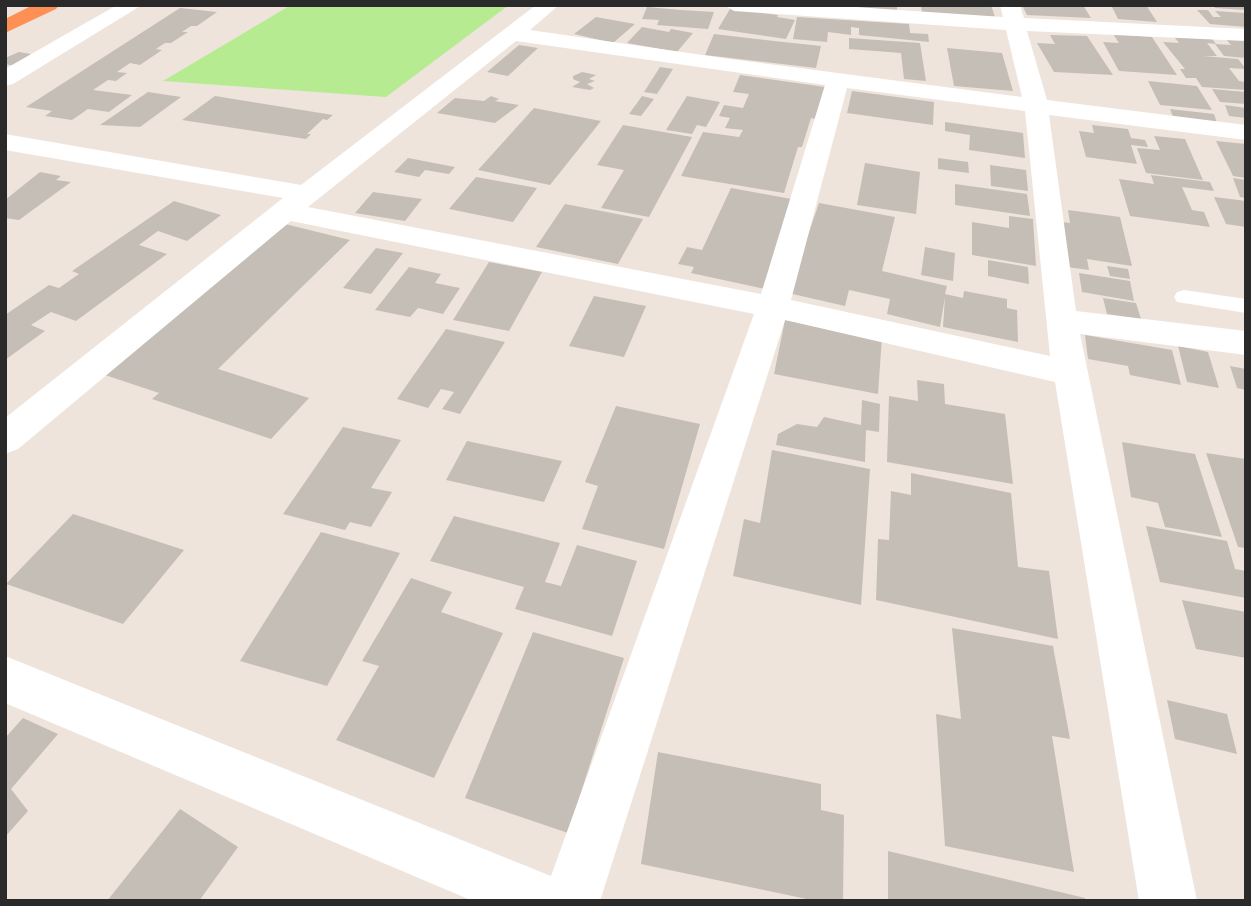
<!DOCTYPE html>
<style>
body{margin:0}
#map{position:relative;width:1251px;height:906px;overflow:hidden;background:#eee4db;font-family:"Sofia Sans Condensed",sans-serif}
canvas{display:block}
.frame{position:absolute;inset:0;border:7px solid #2a2a2a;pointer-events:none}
</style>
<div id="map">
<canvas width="1251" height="906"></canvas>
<div class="frame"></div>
</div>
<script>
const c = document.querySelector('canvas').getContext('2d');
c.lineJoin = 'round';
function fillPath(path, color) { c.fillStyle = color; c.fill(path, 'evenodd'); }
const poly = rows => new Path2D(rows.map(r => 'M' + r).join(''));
const green = poly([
 [291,5,509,5,386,97,163,81]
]);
const building = poly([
 [855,5,897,5,897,11,855,7],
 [921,5,991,5,995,17,922,13],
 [1022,5,1083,5,1091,18,1027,15],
 [1111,5,1146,5,1157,22,1118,19],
 [1213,5,1246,5,1246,10,1215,8],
 [647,7,681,10,714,12,708,29,657,25,659,20,642,19],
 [180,8,217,12,197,26,191,26,182,32,188,32,171,43,165,43,156,49,162,50,140,65,130,63,117,72,127,73,116,81,108,80,93,90,132,95,109,112,88,109,72,120,45,116,52,111,26,107],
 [730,9,778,15,777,17,795,20,786,39,718,29],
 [1197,10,1208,10,1213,17,1221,17,1215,11,1246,13,1246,27,1210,24],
 [596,17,635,24,613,43,574,34],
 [797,17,909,24,910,33,928,34,929,42,859,35,859,28,851,27,851,35,828,32,827,42,793,39],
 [642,27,669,32,671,29,693,33,677,52,627,43],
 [714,34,774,41,821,46,816,68,705,55],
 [1113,34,1152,37,1177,75,1119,71,1103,42,1119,43],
 [1172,34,1210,36,1216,44,1207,43,1217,56,1203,56,1238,59,1246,69,1229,68,1239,81,1246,82,1246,90,1202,87,1196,78,1186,78,1180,69,1185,69,1163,42,1179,43],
 [1050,35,1087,36,1113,75,1054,72,1037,43,1055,44],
 [1224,37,1246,38,1246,58,1224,56,1215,44,1231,45],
 [849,38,920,43,926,81,904,79,901,53,849,49],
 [519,45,538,48,508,76,487,72],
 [947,48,1002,53,1013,91,954,86],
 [19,52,37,55,15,66,5,64,5,58],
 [660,67,673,69,657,94,644,92],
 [582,72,596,75,589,79,595,81,587,84,594,88,590,90,572,87,580,82,573,79,573,76],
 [740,75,825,87,815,119,811,118,802,147,798,147,784,193,681,176,703,132,739,137,743,130,725,128,730,118,719,116,724,105,743,108,749,94,733,92],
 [1148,81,1197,86,1212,110,1160,105],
 [1212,89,1246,92,1246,104,1220,102],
 [852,91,934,102,933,125,847,113],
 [148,92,181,97,140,127,100,125],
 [215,96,252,102,333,115,327,120,323,119,307,134,311,134,306,139,182,120],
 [491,96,499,99,495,101,519,105,495,123,437,113,455,98,484,101],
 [642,96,654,99,641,116,629,114],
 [687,96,720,102,706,127,697,125,692,134,666,130],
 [1225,105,1246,108,1246,118,1229,116],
 [534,108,601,121,550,185,478,170],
 [1170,109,1214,114,1217,123,1173,117],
 [945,122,1023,133,1025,158,969,150,970,135,945,131],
 [623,125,692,137,649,217,601,208,624,170,597,165],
 [1092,125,1128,129,1131,138,1145,140,1148,147,1131,145,1137,164,1086,157,1079,131,1094,133],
 [1154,136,1185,139,1203,180,1146,173,1137,148,1160,150],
 [1216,141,1246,144,1246,178,1233,176],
 [408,158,455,167,449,174,425,170,419,177,394,172],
 [938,158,968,162,969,173,938,169],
 [865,163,920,172,916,214,857,205],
 [990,165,1026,170,1028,191,991,186],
 [40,172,61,176,56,180,71,182,19,220,5,218,5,200],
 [1151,175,1210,182,1214,191,1182,187,1192,210,1204,212,1210,227,1130,216,1119,179,1154,184],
 [476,177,537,188,513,222,449,209],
 [1233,178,1246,180,1246,198,1240,197],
 [955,184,1027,194,1030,216,955,205],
 [731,188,797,200,765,289,691,273,694,267,678,264,687,247,702,250],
 [373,192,422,199,405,221,355,213],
 [1214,197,1246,201,1246,227,1226,224],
 [174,201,221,215,187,241,158,231,139,245,167,254,76,321,51,312,31,325,45,331,5,360,5,315,49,285,59,288,79,274,72,271],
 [819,203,895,217,882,271,947,286,945,294,963,298,964,291,1007,299,1007,308,1017,310,1018,342,943,327,945,297,940,327,887,314,890,299,849,290,845,306,788,293],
 [565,204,643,219,618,264,536,247],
 [1068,210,1120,217,1132,266,1087,259,1089,270,1067,267,1061,222,1070,223],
 [1009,216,1033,219,1036,266,972,255,972,222,1009,228],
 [281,223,350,240,218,369,309,398,271,439,152,399,159,393,105,375],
 [925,247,955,253,953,281,921,275],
 [376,248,403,253,371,294,343,288],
 [988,260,1028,267,1029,284,988,276],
 [489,262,542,272,509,331,453,320],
 [1107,266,1128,269,1130,279,1110,276],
 [409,267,441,274,435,283,460,288,443,314,418,308,410,317,375,310],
 [1079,273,1130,281,1134,301,1082,292],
 [594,296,646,306,624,357,569,346],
 [1103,298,1136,303,1141,319,1107,314],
 [785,320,882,337,878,394,774,374],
 [446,329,505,342,460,414,442,409,454,392,441,389,428,408,397,399],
 [1085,335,1172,350,1181,385,1130,375,1128,366,1088,359],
 [1178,346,1208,352,1219,388,1187,382],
 [1230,366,1246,369,1246,390,1237,388],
 [917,380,944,384,945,404,1005,414,1013,484,887,462,889,396,918,401],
 [862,400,880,404,879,432,866,430,865,462,776,445,778,434,797,424,817,427,824,417,861,425],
 [616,406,700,424,664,549,582,529,598,486,585,482],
 [343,427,401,440,371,488,392,492,371,527,350,522,345,530,283,514],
 [467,441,562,461,544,502,446,480],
 [1122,442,1195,454,1222,537,1165,527,1158,503,1131,497],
 [772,450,870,469,861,605,733,576,744,519,760,523],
 [1206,453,1246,459,1246,548,1238,547],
 [911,473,1011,493,1018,567,1049,571,1058,639,876,600,878,539,889,540,891,491,911,495],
 [73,514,184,550,123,624,6,584],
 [454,516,560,543,545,582,561,586,577,545,637,561,612,636,515,609,524,587,430,561],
 [1146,526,1227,541,1235,569,1246,571,1246,598,1160,582],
 [321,532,400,553,327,686,240,661],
 [411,578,452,592,441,612,503,633,434,778,336,740,379,666,362,661],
 [1182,600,1246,612,1246,658,1196,649],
 [952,628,1053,646,1070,739,1052,736,1074,872,945,846,936,714,961,719],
 [533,632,624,658,568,833,465,798],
 [1167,700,1227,714,1237,754,1175,739],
 [23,718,58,734,11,789,28,811,5,837,5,738],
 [658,752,821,784,821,810,844,815,843,901,816,901,641,864],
 [180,809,238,847,199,901,107,901],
 [888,851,1085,898,1085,901,888,901]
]);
const lane = poly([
 [1184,290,1246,299,1246,313,1177,302,1174,297,1177,292,1184,290]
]);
const street = poly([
 [117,5,142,5,13,84,5,86,5,69,117,5],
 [536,5,559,5,530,30,730,59,1022,97,1006,30,734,11,724,5,826,5,1003,17,1000,5,1020,5,1024,18,1246,29,1246,41,1027,31,1047,100,1246,125,1246,140,1049,115,1076,311,1246,331,1246,355,1080,334,1197,901,1139,901,1055,382,785,320,600,901,473,901,5,703,5,656,551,876,754,314,291,221,18,449,5,454,5,418,283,198,5,150,5,134,301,185,536,5],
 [516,41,825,85,761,294,308,207,516,41],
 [847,88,1025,111,1050,356,791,300,847,88]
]);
const highway = poly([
 [33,5,59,5,56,9,5,33,5,19,33,5]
]);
fillPath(green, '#b7eb91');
fillPath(building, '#c5beb7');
fillPath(lane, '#fff');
fillPath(street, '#fff');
fillPath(highway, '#ff9055');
</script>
